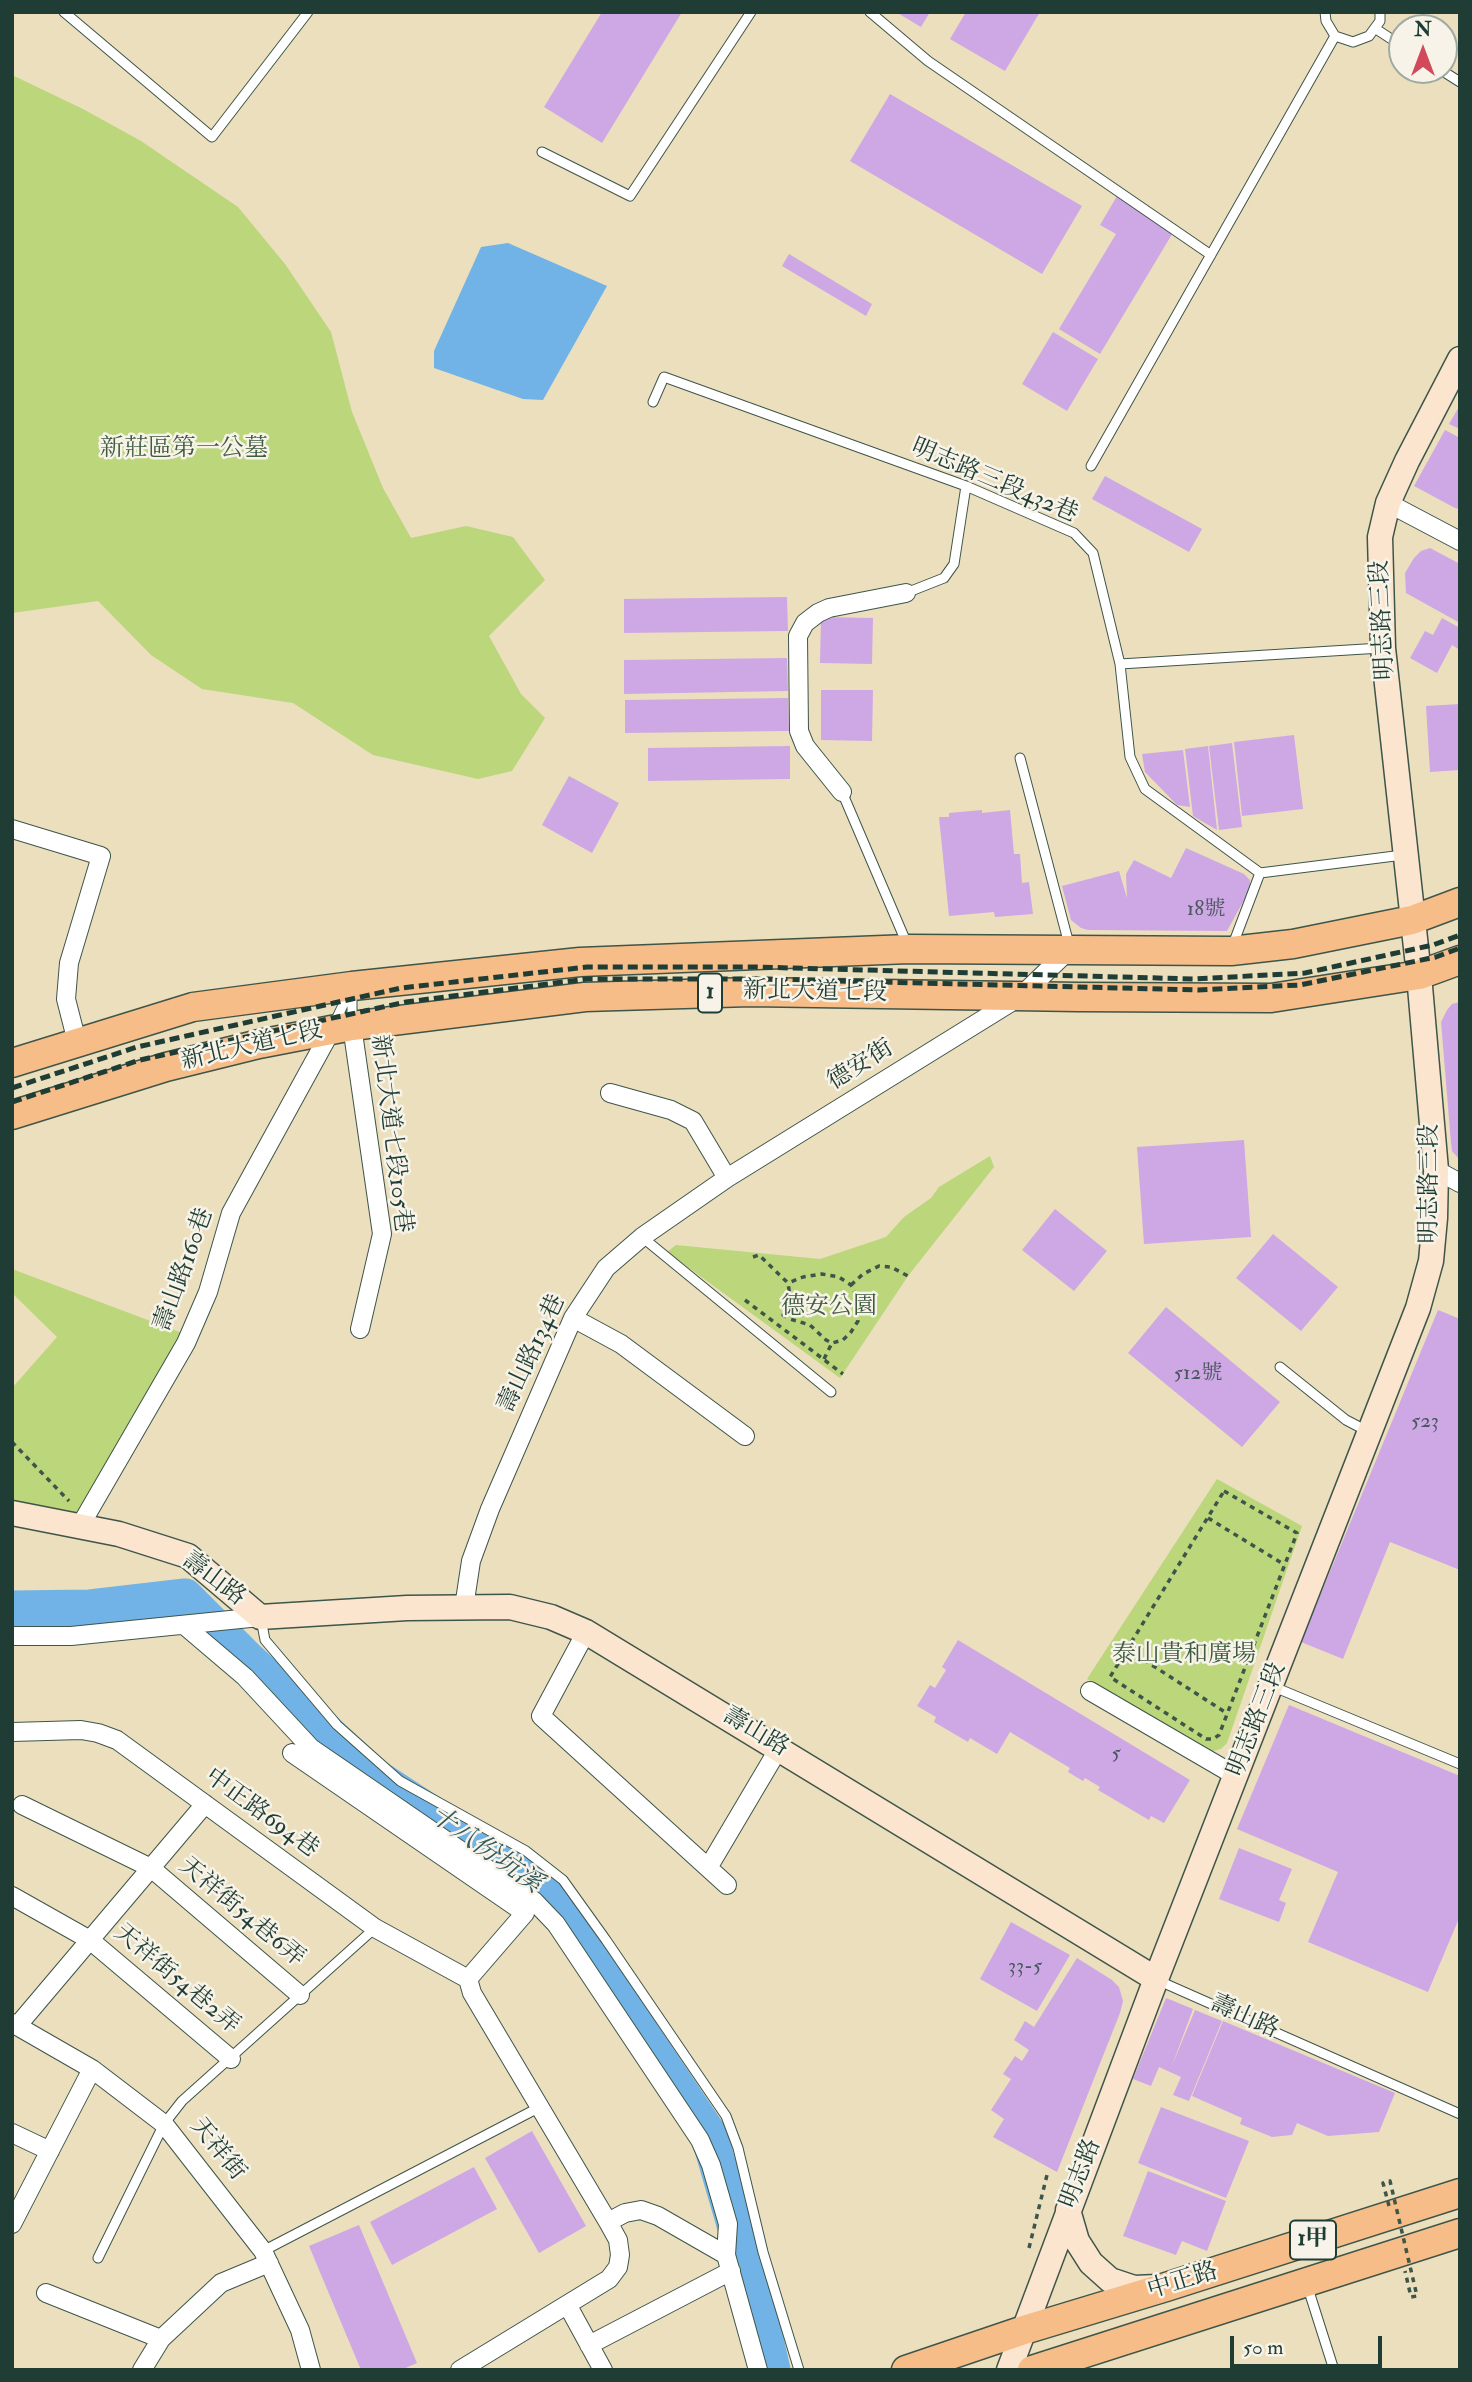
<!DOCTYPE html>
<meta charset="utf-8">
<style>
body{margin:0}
#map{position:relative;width:1472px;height:2382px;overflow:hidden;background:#ebdfbe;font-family:"IM FELL Double Pica",serif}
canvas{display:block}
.frame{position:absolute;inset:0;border:14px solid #1f3d34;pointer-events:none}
.north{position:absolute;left:1388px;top:14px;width:70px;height:70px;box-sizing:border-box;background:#f7f3e8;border:2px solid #a1aaa0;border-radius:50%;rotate:0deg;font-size:19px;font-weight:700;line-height:28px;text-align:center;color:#1f3d34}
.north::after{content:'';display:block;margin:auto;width:24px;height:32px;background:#d1495b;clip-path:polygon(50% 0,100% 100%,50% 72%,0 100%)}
.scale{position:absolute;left:1230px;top:2336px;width:152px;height:32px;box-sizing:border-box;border:4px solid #1f3d34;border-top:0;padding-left:9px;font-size:21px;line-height:24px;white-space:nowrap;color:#1f3d34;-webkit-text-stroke:5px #f7f3e8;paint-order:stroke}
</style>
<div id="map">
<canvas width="1472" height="2382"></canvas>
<div class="frame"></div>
<div class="north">N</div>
<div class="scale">50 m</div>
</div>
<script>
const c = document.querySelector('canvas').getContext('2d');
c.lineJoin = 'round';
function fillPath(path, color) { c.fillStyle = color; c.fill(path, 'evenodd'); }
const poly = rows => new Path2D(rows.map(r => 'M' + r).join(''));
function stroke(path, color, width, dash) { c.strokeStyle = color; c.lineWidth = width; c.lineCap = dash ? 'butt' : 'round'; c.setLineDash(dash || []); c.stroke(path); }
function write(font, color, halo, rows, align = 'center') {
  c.font = font + ' "IM FELL Double Pica","Noto Serif TC",serif'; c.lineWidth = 5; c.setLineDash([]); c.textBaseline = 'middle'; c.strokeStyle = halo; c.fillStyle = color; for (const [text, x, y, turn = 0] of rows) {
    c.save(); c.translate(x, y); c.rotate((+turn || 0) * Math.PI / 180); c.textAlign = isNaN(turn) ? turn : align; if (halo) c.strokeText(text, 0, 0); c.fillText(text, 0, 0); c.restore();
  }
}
const green = poly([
 [12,75,83,109,141,141,238,207,285,264,331,332,352,412,383,488,411,538,466,526,513,537,545,580,489,636,521,694,545,718,512,771,478,779,373,755,293,703,202,689,151,655,98,601,12,613,12,482,14,479,12,477],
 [990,1156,994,1167,908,1276,840,1378,667,1252,676,1245,820,1259,886,1237,904,1217,931,1198,939,1187],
 [12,1269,185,1334,77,1513,12,1500,12,1388,57,1337,12,1293],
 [1217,1479,1302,1526,1227,1743,1221,1749,1209,1752,1087,1679]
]);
const water = poly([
 [508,243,607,286,543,400,523,399,434,368,434,351,481,247]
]);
const river = poly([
 [12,1609,90,1608,185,1597,247,1659,375,1777,543,1887,709,2135,753,2286,772,2370]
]);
const building = poly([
 [602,12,682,12,602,143,544,107],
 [896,12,930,12,921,27],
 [966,12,1040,12,1005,71,950,39],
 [890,94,1082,206,1042,274,850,161],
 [1117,196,1174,231,1100,354,1059,329,1116,234,1100,225],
 [789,254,872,304,866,316,782,266],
 [1053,332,1098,359,1067,411,1022,384],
 [1460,405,1460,429,1449,424],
 [1445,430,1460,438,1460,503,1457,509,1414,486],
 [1105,476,1202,529,1189,552,1092,499],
 [1430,548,1460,564,1460,623,1406,593,1405,573,1414,558,1421,551],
 [787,597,788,631,624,633,624,599],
 [821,617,873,618,872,664,820,663],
 [1442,618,1460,628,1460,650,1452,645,1437,673,1410,658,1425,631,1433,635],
 [787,658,788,691,624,694,624,660],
 [821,690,873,690,872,741,821,740],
 [788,698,789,731,625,733,625,700],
 [1460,704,1460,770,1430,772,1426,706],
 [1294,735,1303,809,1242,816,1234,742],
 [1232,743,1242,827,1219,830,1209,746],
 [790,746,790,779,648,781,648,748],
 [1208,746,1217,830,1193,816,1185,749],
 [1183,750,1190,807,1177,805,1145,772,1142,754],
 [569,776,619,803,592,853,542,825],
 [982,810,982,813,1010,810,1014,854,1020,854,1022,883,1029,882,1033,914,995,917,994,912,949,916,939,817,949,817,949,813],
 [1186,848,1244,874,1250,880,1250,889,1227,931,1088,930,1081,928,1071,920,1062,886,1119,871,1127,898,1126,874,1134,860,1171,878],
 [1460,1002,1460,1160,1452,1151,1451,1143,1441,1022,1447,1010,1452,1004],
 [1244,1140,1251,1237,1144,1244,1137,1147],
 [1055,1209,1107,1251,1074,1291,1022,1250],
 [1273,1234,1338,1287,1301,1331,1236,1278],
 [1166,1307,1280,1402,1242,1447,1128,1353],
 [1438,1310,1460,1319,1460,1570,1390,1542,1343,1659,1301,1642],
 [958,1640,1190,1780,1164,1823,1151,1816,1149,1820,1098,1790,1100,1787,1085,1778,1083,1781,1068,1772,1070,1768,1010,1732,997,1754,970,1738,968,1742,934,1722,936,1717,917,1706,930,1685,935,1688,946,1670,942,1667],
 [1289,1705,1460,1776,1460,1916,1428,1992,1308,1942,1338,1872,1237,1829],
 [1239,1848,1292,1869,1279,1900,1286,1903,1279,1922,1219,1899],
 [1011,1922,1070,1955,1037,2011,980,1979],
 [1077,1958,1112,1980,1119,1987,1123,2001,1120,2013,1057,2172,993,2137,1004,2119,991,2110,1011,2079,1003,2074,1015,2056,1022,2061,1029,2050,1014,2040,1025,2021,1034,2027],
 [1166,1998,1193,2009,1171,2068,1195,2010,1222,2021,1189,2101,1173,2095,1181,2077,1159,2067,1151,2086,1133,2079],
 [1223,2021,1395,2093,1379,2132,1328,2136,1297,2123,1292,2135,1272,2137,1240,2124,1242,2118,1192,2096],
 [1161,2107,1249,2141,1226,2198,1138,2163],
 [532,2131,586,2226,539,2253,485,2158],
 [474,2167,497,2209,392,2265,370,2222],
 [1148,2171,1226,2201,1207,2251,1182,2241,1176,2255,1123,2236],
 [359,2225,417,2363,401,2370,361,2370,309,2246]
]);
const path = poly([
 [753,1257,759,1255,788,1283,790,1296,789,1307,783,1315,790,1319,810,1325,826,1340,832,1343,843,1340,851,1332,858,1321,859,1309,857,1297,851,1285,839,1277,822,1274,803,1277,788,1283],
 [851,1285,863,1274,879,1266,891,1267,908,1276],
 [745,1300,843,1374],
 [824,1359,832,1343],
 [12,1442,69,1501],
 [1224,1491,1297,1533,1219,1735,1213,1739,1206,1739,1110,1677,1224,1491],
 [1208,1518,1285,1565],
 [1127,1649,1228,1714],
 [1029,2248,1047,2175]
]);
const lane = poly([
 [64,12,212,137,308,12],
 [870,12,928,61,1211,255],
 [1325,12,1326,21,1335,36,1353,42,1369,36,1380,21,1380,12],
 [1376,29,1402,46],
 [1441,70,1460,82],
 [542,152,630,196,751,12],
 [653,402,664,377,966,486,1074,533,1093,553,1120,664,1381,648],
 [1091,466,1335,36],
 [906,593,944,578,954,564,966,486],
 [1120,664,1130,757,1145,789,1260,873,1403,855],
 [1020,758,1070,948],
 [842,792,907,944],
 [1232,947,1260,873],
 [334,1024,352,986,352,1021],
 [642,1237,831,1392],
 [1280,1367,1346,1420,1369,1432],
 [261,1619,265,1640,337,1725,400,1781,526,1851,563,1880,606,1940,726,2116,738,2148,763,2252,799,2370],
 [1274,1687,1460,1764],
 [1157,1980,1460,2114],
 [263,2251,540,2107],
 [98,2258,164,2124,182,2101,375,1928],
 [1307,2285,1334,2370]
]);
const street = poly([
 [1388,503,1460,541],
 [842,792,805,746,799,731,798,636,805,623,818,613,829,608,906,593],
 [12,829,101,856,69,963,66,999,77,1042],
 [352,1026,382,1234,360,1329],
 [610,1093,671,1110,693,1121,727,1178],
 [1436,1170,1460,1183],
 [573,1318,621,1344,745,1436],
 [80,1526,186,1343,208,1292,231,1213,332,1029],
 [464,1607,471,1561,490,1509,573,1318,606,1268,642,1237,727,1178,1021,996,1070,949],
 [185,1626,245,1677,311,1748,534,1901,556,1924,700,2140,711,2165,728,2224,726,2255],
 [586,1632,541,1716,727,1885],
 [12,1636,71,1636,260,1617],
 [1090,1691,1236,1776],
 [12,1732,81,1730,98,1733,117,1740,375,1928,468,1979,472,1993,608,2222,625,2213,641,2210,658,2216,726,2255,758,2370],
 [292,1753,525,1913,468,1979],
 [22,1805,151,1868,300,1995],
 [708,1868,779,1748],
 [12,1896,90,1940,231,2059],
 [12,2023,92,2069,164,2124,263,2251,300,2330,311,2370],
 [18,2025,205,1804],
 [12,2133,50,2151],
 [12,2224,92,2069],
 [46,2293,161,2339],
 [568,2306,603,2370],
 [589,2345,731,2271],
 [142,2370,161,2339,221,2283,269,2263],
 [460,2370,609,2279,618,2267,620,2255,618,2240,608,2222]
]);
const secondary = poly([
 [12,1513,119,1534,188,1556,260,1617,407,1608,510,1607,551,1617,586,1632,1156,1979],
 [1068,2210,1077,2241,1091,2263,1110,2280,1134,2288,1157,2287],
 [1009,2370,1156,1979,1418,1308,1431,1261,1435,1218,1436,1170,1419,975,1383,648,1380,537,1388,503,1407,461,1460,359]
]);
const primary = poly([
 [12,1063,193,1007,352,986,580,962,909,949,1231,951,1293,944,1412,920,1460,902],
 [12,1115,166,1067,259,1044,352,1026,585,997,750,992,1079,997,1271,998,1419,975,1460,960],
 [906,2370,1024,2330,1166,2287,1460,2193],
 [1032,2370,1460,2233]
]);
const rail = poly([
 [12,1088,137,1047,401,988,587,967,755,967,1194,979,1305,973,1433,945,1460,935],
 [12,1102,140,1060,406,1002,587,979,759,979,1198,990,1300,985,1436,957,1460,948]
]);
const pathBridge = poly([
 [1389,2206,1383,2183,1390,2181,1417,2296,1411,2297,1405,2271]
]);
const numberNames = [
 ["18號",1206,910],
 ["512號",1198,1374],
 ["523",1425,1422],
 ["5",1116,1754],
 ["33-5",1025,1967]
];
const shields = [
 [710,993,24],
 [1313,2240,46]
];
const shieldNames = [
 ["1",710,993],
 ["1甲",1313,2240]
];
const parkNames = [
 ["新莊區第一公墓",184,450],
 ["德安公園",829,1308],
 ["泰山貴和廣場",1184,1656]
];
const streetNames = [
 ["明志路三段432巷",994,482,23],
 ["明志路三段",1384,620,-93],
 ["新北大道七段",815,993,1],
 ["新北大道七段",252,1047,-13],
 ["德安街",861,1066,-32],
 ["新北大道七段105巷",390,1134,83],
 ["明志路三段",1431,1184,-90],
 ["壽山路160巷",185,1270,-70],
 ["壽山路134巷",533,1354,-65],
 ["壽山路",213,1580,37],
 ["明志路三段",1258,1720,-69],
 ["壽山路",755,1733,31],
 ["中正路694巷",261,1814,36],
 ["天祥街54巷6弄",241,1913,40],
 ["天祥街54巷2弄",176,1980,40],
 ["壽山路",1244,2018,24],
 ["天祥街",217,2150,51],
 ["明志路",1082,2174,-69],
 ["中正路",1183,2282,-17]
];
const waterNames = [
 ["十八份坑溪",485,1851,35]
];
fillPath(green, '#bbd67b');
fillPath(water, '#71b3e6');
stroke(river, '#71b3e6', 37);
fillPath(building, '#cea8e4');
stroke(lane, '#3e5549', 11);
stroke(street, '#3e5549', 20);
stroke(secondary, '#3e5549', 27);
stroke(primary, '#3e5549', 31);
stroke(path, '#3e5549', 3.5, [5, 5]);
stroke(lane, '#fff', 9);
stroke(street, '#fff', 18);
stroke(secondary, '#fce5cf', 24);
stroke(primary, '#f7bd88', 28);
stroke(rail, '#1f3d34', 5, [10, 5]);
stroke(pathBridge, '#3e5549', 3.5, [5, 5]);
write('21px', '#4b5860', null, numberNames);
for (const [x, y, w] of shields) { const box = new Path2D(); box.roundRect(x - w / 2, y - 19.5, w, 39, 5); c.fillStyle = '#f7f3e8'; c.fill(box); stroke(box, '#1f3d34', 2); }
write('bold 23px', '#1f3d34', null, shieldNames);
write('24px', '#3e5c42', '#f7f3e8', parkNames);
write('24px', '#1f3d34', '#f7f3e8', streetNames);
write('italic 26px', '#345a60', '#f7f3e8', waterNames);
</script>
